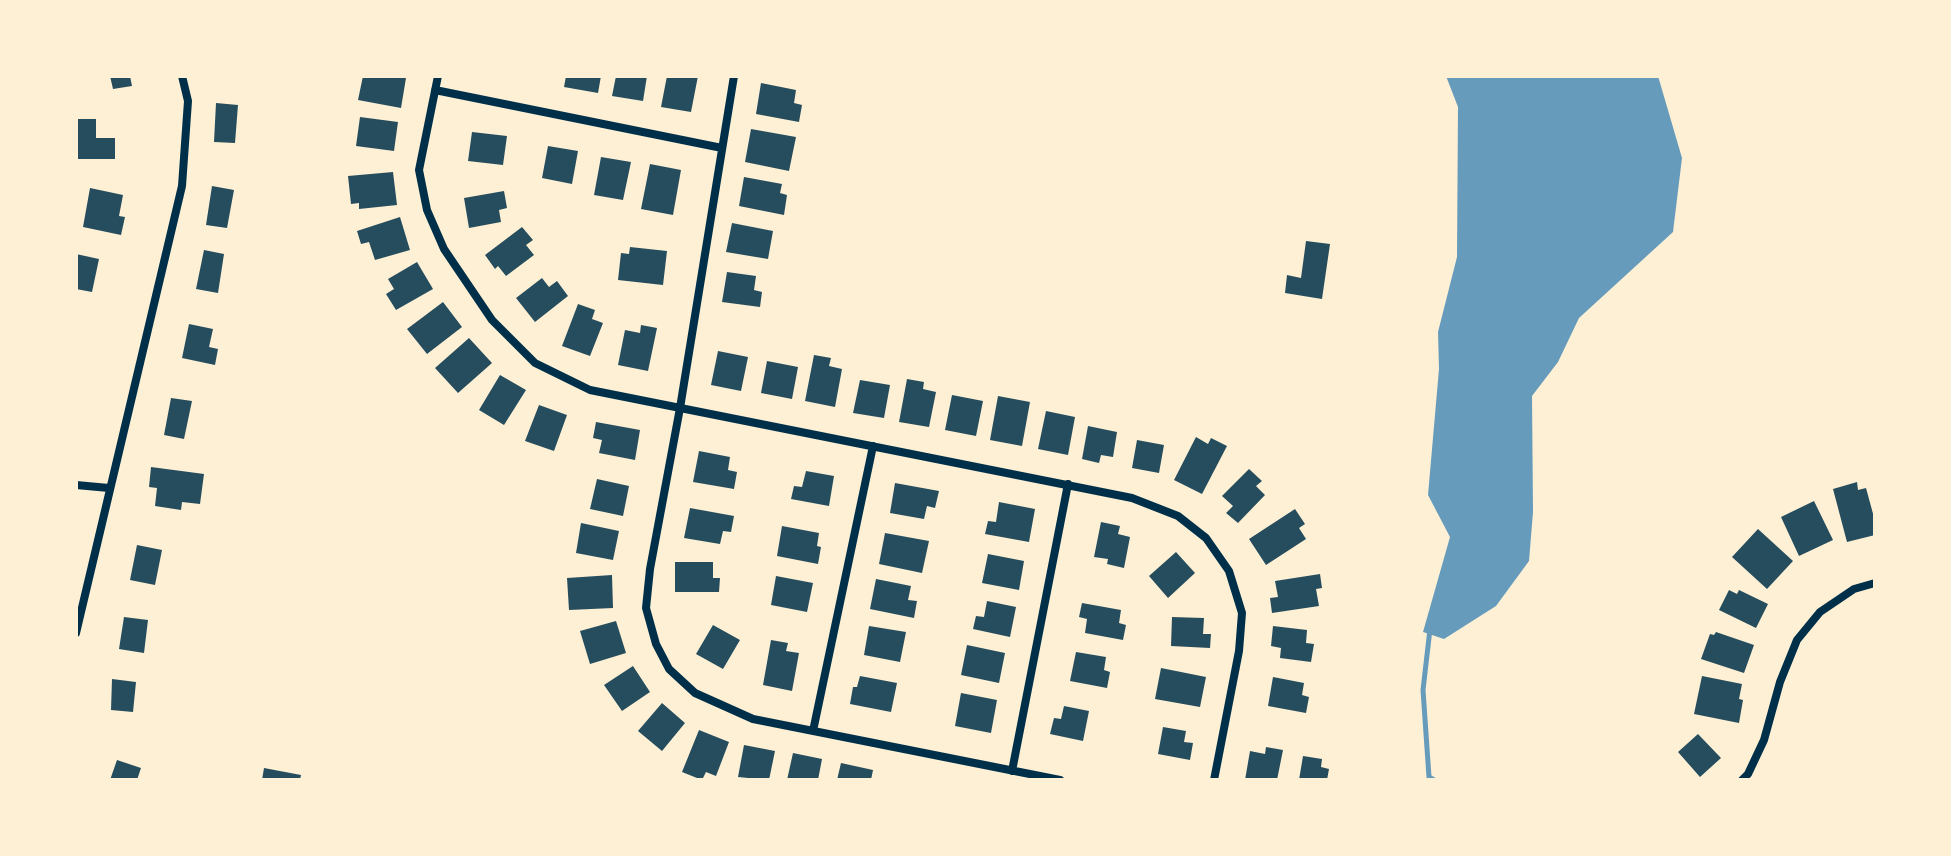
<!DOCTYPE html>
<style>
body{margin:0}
#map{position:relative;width:1951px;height:856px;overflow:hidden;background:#fdf0d5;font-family:Poppins,sans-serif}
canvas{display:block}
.frame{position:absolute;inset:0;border:78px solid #fdf0d5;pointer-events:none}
</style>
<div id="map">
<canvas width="1951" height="856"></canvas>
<div class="frame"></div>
</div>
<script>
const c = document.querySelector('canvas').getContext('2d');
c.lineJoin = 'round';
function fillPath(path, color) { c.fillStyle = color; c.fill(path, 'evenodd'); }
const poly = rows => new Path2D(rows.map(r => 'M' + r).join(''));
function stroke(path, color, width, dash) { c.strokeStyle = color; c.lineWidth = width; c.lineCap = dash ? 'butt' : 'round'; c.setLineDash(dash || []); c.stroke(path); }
const water = poly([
 [1446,76,1658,76,1682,158,1673,232,1579,318,1558,362,1532,396,1533,512,1529,561,1496,606,1444,639,1423,632,1450,537,1428,495,1439,369,1438,332,1457,257,1458,107]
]);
const stream = poly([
 [1430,629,1423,690,1429,777,1434,780]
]);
const building = poly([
 [110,76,130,76,132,86,113,89],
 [363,76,406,78,401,108,358,100],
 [566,76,601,76,598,93,564,87],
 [616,76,647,76,643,101,612,96],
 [667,76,698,76,691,112,661,107],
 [761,83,796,90,794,103,802,105,799,122,756,114],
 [216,103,238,105,235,143,214,142],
 [360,117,398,122,394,151,356,146],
 [76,119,96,119,96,138,115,138,115,159,76,159],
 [751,129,796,137,789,171,745,162],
 [472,132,507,136,503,165,468,161],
 [548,146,578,151,572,184,542,178],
 [601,157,631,162,623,200,594,195],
 [650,164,681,170,673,215,641,209],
 [393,172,397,205,359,209,359,203,351,204,348,176],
 [744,177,782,184,780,193,787,195,784,215,739,206],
 [212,186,234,190,227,228,206,225],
 [90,188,123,195,119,216,125,217,121,235,83,227],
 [504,191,507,208,499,210,501,222,469,228,464,198],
 [400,217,410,250,375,260,369,242,361,244,357,231],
 [732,223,773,231,768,259,726,252],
 [522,227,533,240,526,245,534,255,506,276,498,266,495,269,485,255],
 [1306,241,1330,244,1322,299,1285,293,1287,275,1301,278],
 [630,247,667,251,663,285,618,280,621,253,629,254],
 [204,250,224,254,218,293,196,289],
 [76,254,99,259,92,292,76,289],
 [417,262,433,289,396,310,386,294,394,289,388,279],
 [727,272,756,276,754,290,762,292,760,307,722,302],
 [542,278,549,287,557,281,568,296,535,322,516,298],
 [443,302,462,327,427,354,407,329],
 [578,304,595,310,592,319,603,323,590,356,562,346],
 [189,324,213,329,209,347,218,349,215,365,182,358],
 [641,325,657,328,648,371,618,365,625,330,640,333],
 [469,338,492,363,458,393,435,368],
 [718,351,748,357,741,391,711,385],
 [814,355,831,358,829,366,842,369,835,407,805,401],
 [767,361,798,367,792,399,761,393],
 [500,375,526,390,504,425,479,410],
 [907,379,924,382,923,389,936,392,929,427,899,422],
 [860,380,890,385,884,418,853,413],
 [952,395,983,401,976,436,945,430],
 [998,396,1030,402,1022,446,990,440],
 [171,398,192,401,184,439,164,435],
 [539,405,567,415,554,451,525,441],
 [1046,411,1075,417,1068,455,1038,449],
 [596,422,640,430,635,460,599,453,602,440,593,438],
 [1088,426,1117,432,1113,457,1101,455,1099,463,1082,459],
 [1196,437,1208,444,1211,438,1227,446,1202,494,1174,480],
 [1137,440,1164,445,1159,473,1132,468],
 [699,451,730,457,728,470,737,472,734,489,693,482],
 [151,467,204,474,200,504,182,502,181,510,155,506,157,488,149,487],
 [1249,469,1262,481,1256,486,1265,495,1238,523,1226,513,1233,506,1222,496],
 [806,471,834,476,829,506,791,499,794,486,802,487],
 [597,479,629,486,623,516,590,509],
 [1857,482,1858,490,1866,488,1875,521,1875,535,1847,542,1833,489],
 [895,483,939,491,935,508,927,506,924,519,890,513],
 [1814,501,1833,540,1799,556,1781,517],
 [999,502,1035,509,1029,542,985,534,988,521,996,522],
 [690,508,734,516,731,532,723,531,720,544,684,538],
 [1295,509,1305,524,1299,528,1306,539,1266,565,1249,539],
 [1101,522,1120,526,1118,534,1130,537,1124,568,1107,564,1108,559,1094,557],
 [581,523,619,531,613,560,576,553],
 [782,526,819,533,817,546,821,547,818,564,777,556],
 [1758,529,1793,561,1767,589,1732,557],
 [885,533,929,541,922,573,879,564],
 [137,545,162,550,155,585,130,580],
 [1176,552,1195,573,1168,598,1149,576],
 [988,554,1024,561,1019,590,982,583],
 [675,562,713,562,713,578,720,578,719,592,675,592],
 [1320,574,1322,588,1316,589,1319,606,1272,613,1270,598,1278,597,1275,581],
 [612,575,613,608,569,610,567,578],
 [776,576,813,583,807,612,771,605],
 [876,579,911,586,908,600,917,601,914,618,870,609],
 [1729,590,1737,594,1739,590,1768,604,1756,628,1719,610],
 [987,601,1016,607,1010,637,973,629,976,616,984,617],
 [1082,603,1121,610,1119,623,1126,625,1123,640,1085,633,1087,619,1079,617],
 [124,617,148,620,144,653,119,649],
 [1172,617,1204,618,1203,634,1211,634,1210,648,1171,646],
 [616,621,626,653,590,664,580,631],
 [713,625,740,640,723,669,696,654],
 [869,626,906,632,900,662,864,655],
 [1273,626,1307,630,1306,643,1314,644,1311,662,1280,658,1281,648,1271,646],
 [1716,632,1754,645,1744,673,1701,659,1710,634,1714,635],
 [771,640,788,643,786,651,799,653,792,691,763,685],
 [967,645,1005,653,999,683,961,675],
 [1076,652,1106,657,1104,670,1110,672,1107,688,1070,681],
 [633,666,650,692,622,711,604,685],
 [1161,668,1206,677,1200,707,1155,699],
 [860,676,897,683,891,712,850,704,853,687,857,687],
 [1702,676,1742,684,1739,699,1743,700,1739,723,1694,714],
 [1273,677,1304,683,1302,695,1309,697,1306,713,1268,706],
 [112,679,136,682,133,712,111,710],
 [961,693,997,700,991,733,955,726],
 [662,703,685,723,662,751,638,731],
 [1064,706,1089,711,1083,741,1050,734,1054,718,1061,719],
 [1163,727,1186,731,1184,742,1193,743,1190,760,1158,754],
 [699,730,729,742,716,776,706,772,702,780,682,772],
 [1698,734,1721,758,1700,777,1678,752],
 [744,745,775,751,769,780,738,777],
 [1266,747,1283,750,1277,780,1245,780,1250,751,1265,754],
 [793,753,822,759,818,780,787,780],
 [1303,756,1322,759,1321,767,1329,769,1327,780,1299,780],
 [117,760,141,768,137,780,110,780],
 [841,763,873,770,871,780,837,780],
 [264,768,301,775,300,780,262,780]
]);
const minor = poly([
 [438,76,419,170,427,210,444,249,492,320,535,363,590,390,1132,498,1178,516,1206,538,1229,571,1242,613,1239,651,1214,780],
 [734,76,680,408,650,569,646,608,656,644,669,669,695,693,753,719,1060,780],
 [435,90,722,148],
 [76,485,109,488],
 [76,633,182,186,188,101,182,76],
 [813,731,873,446],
 [1012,771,1068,484],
 [1742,780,1748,774,1764,740,1780,682,1797,640,1820,612,1854,589,1875,583]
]);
fillPath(water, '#669bbc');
stroke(stream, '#669bbc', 5);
fillPath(building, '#264d5e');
stroke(minor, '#003049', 8);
</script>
